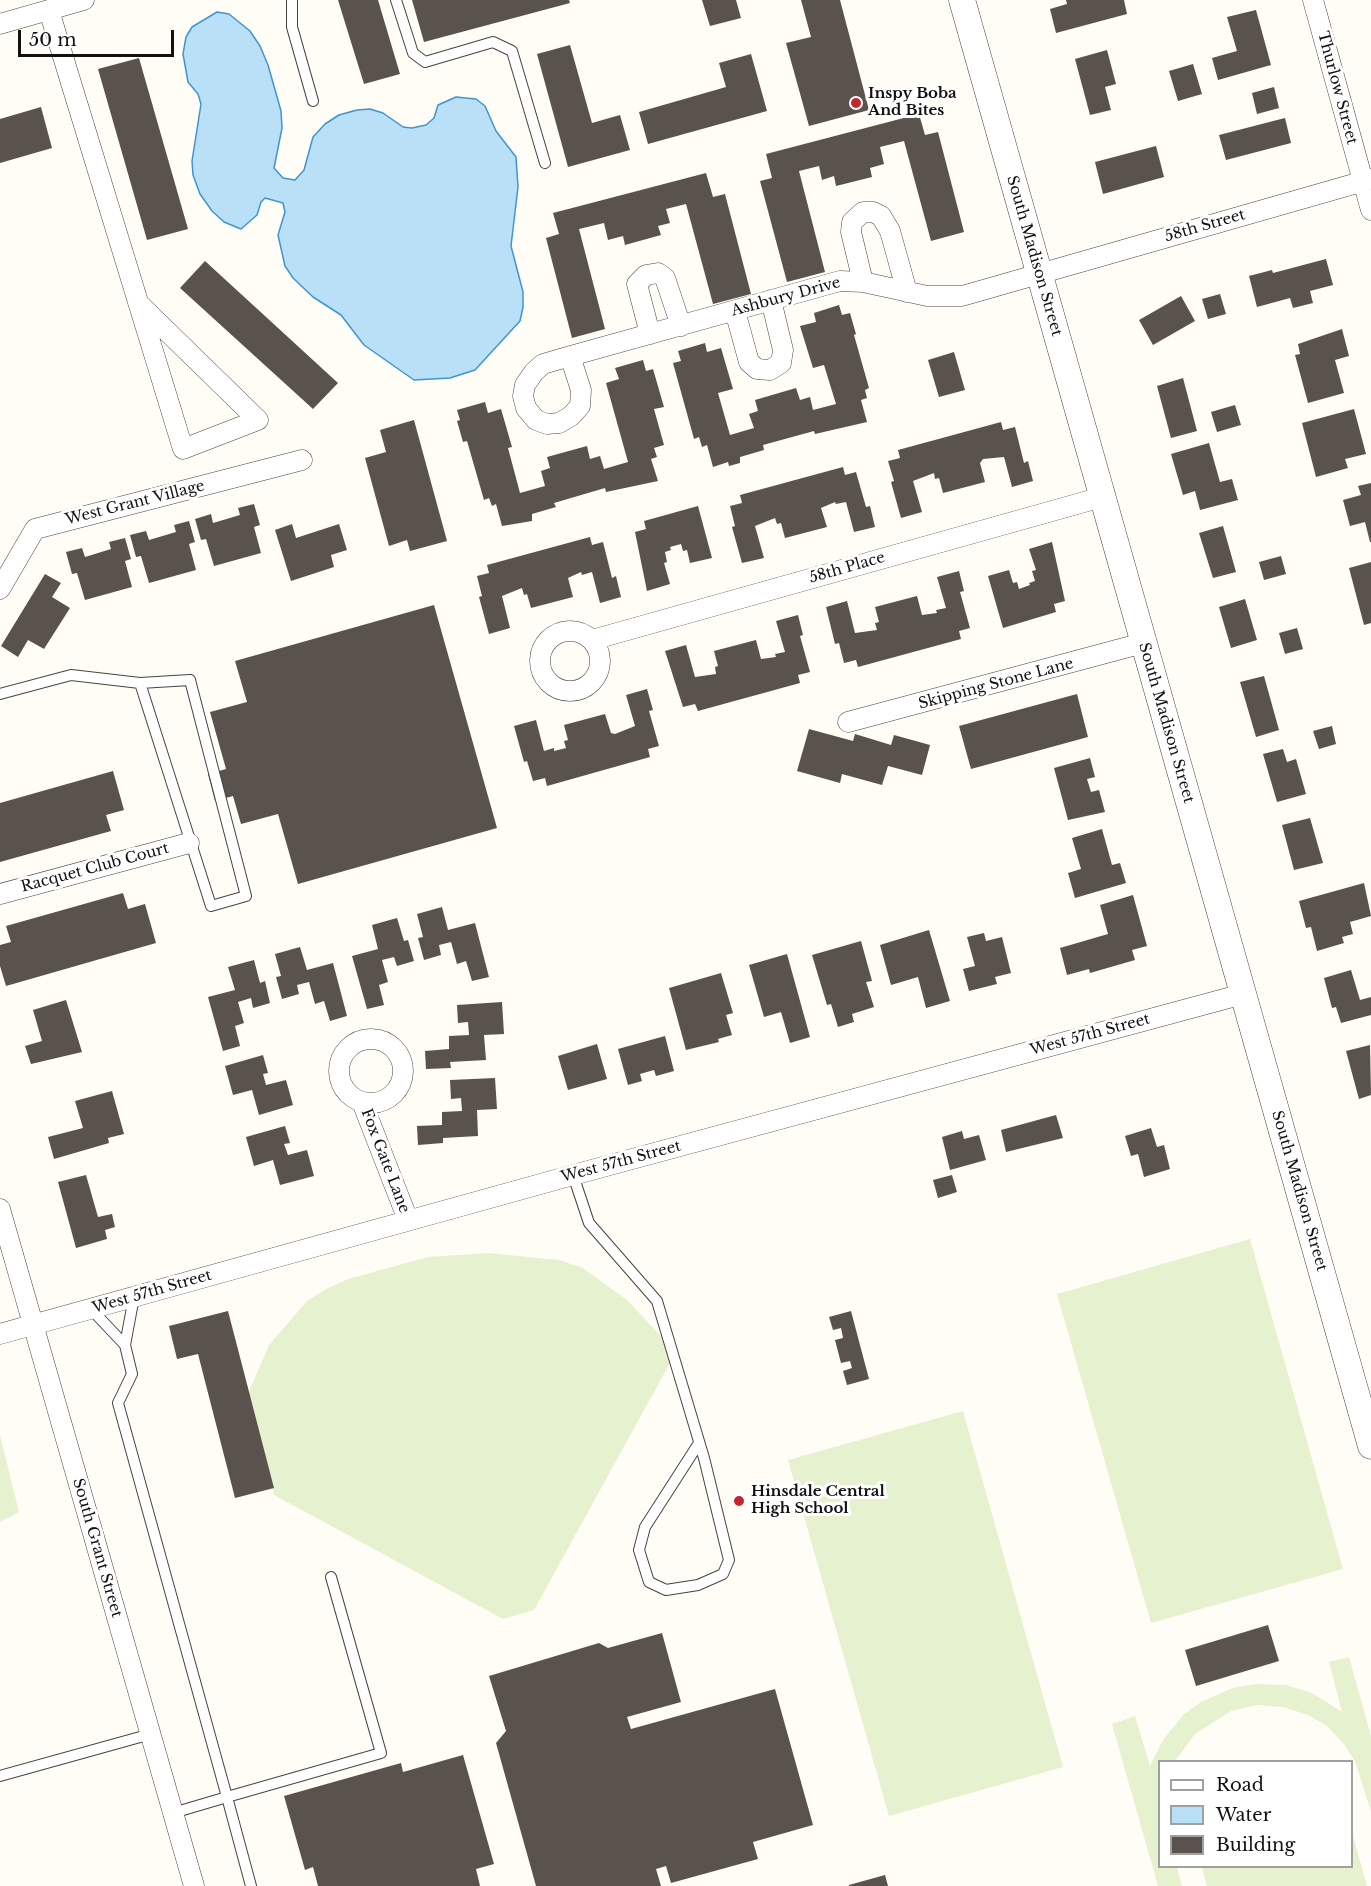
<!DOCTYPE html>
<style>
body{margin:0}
#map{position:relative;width:1371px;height:1886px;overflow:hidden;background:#fffdf5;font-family:"Libre Baskerville",serif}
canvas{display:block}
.legend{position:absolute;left:1158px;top:1760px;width:195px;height:108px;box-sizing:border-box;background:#fff;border:2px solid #a0a0a0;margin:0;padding:8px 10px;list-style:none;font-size:18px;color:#111}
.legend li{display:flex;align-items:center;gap:12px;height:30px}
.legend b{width:30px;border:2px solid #a0a0a0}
.scale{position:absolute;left:18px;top:30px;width:156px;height:27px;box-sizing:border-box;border:3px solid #111;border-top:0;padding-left:8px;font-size:18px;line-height:21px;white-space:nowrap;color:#111;-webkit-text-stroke:4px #fff;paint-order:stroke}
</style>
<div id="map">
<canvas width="1371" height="1886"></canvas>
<ul class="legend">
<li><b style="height:8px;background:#fff"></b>Road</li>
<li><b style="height:16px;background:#b9e0f7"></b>Water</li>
<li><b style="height:16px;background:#5a524d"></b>Building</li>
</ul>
<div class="scale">50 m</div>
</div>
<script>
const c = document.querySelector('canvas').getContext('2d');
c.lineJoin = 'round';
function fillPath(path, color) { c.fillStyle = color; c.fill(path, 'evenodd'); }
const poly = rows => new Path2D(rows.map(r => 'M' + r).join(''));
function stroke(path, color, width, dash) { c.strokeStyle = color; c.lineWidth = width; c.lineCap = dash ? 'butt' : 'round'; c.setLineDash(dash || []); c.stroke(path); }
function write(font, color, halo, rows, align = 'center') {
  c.font = font + ' "Libre Baskerville",serif'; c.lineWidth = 6; c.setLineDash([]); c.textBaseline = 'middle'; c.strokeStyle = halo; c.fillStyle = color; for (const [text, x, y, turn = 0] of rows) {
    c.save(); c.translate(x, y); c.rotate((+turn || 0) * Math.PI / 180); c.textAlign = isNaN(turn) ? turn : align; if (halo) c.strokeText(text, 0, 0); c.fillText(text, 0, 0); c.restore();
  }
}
const pitch = poly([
 [1250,1239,1343,1569,1151,1623,1057,1294],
 [488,1253,559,1260,583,1268,627,1300,676,1352,534,1610,503,1619,274,1495,248,1394,269,1345,307,1301,326,1289,348,1279,428,1257],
 [963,1411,1063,1767,889,1816,788,1460],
 [0,1435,19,1512,0,1522],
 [1349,1657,1371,1736,1371,1812,1355,1761,1343,1743,1327,1726,1308,1715,1283,1707,1258,1705,1231,1711,1195,1734,1175,1761,1160,1762,1160,1866,1177,1867,1182,1886,1158,1886,1112,1724,1135,1716,1150,1766,1163,1740,1184,1714,1201,1702,1233,1688,1255,1684,1286,1685,1312,1693,1342,1712,1329,1662],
 [1352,1832,1367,1886,1207,1886,1202,1867,1352,1866]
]);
const water = poly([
 [217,12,229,14,250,31,260,46,268,65,281,111,282,128,274,168,283,178,295,180,304,170,313,137,325,124,339,115,357,110,370,109,383,113,403,127,412,128,426,125,434,118,438,105,456,97,476,99,485,106,496,131,516,157,518,187,511,246,523,292,523,307,520,321,475,370,450,378,414,380,364,345,341,315,313,297,293,278,285,266,278,235,285,212,283,203,265,198,261,202,257,215,241,229,224,222,212,211,200,194,193,175,192,161,201,104,198,94,188,82,183,54,186,37,192,27,217,12]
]);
const building = poly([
 [338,0,378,0,400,74,364,84],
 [412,0,569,0,570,3,424,42],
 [702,0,736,0,741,18,710,26],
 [801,0,840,0,869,110,809,126,786,43,811,37],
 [1066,0,1124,0,1127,14,1056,33,1050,9,1067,4],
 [1256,10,1271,65,1218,80,1212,58,1237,51,1227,17],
 [570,45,592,123,620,115,630,150,568,167,537,54],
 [1107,50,1116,84,1105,87,1111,110,1090,115,1075,59],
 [751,54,767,111,648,144,639,112,726,87,719,63],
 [139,58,188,229,147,240,98,69],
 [1193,64,1202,94,1178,101,1169,71],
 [1274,87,1279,108,1257,114,1252,93],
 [41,107,52,148,0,163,0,119],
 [919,114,925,135,938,132,964,232,931,241,904,141,880,147,884,164,870,168,872,177,836,186,834,176,822,180,819,166,799,171,825,272,787,282,760,181,772,178,766,154],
 [1285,118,1291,143,1226,160,1219,135],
 [1156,146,1164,177,1103,194,1095,162],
 [706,173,713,197,725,194,751,294,713,304,686,204,666,209,670,223,658,226,661,235,625,245,623,236,608,240,604,223,579,229,605,329,572,338,546,238,559,234,553,213],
 [1326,259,1333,285,1310,291,1313,303,1293,308,1290,298,1257,307,1249,276,1272,270,1273,273],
 [205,261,338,383,313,409,180,288],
 [1220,294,1226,314,1208,319,1202,299],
 [1181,296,1195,321,1153,345,1139,320],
 [839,305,842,315,850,313,856,334,854,335,869,388,865,390,867,398,861,400,867,422,815,434,814,431,763,445,764,450,740,457,740,463,729,466,728,462,713,467,707,445,702,447,699,437,694,439,673,363,681,361,678,351,705,343,707,352,721,348,733,389,718,393,730,435,754,428,749,414,758,411,755,400,796,388,800,400,810,397,813,410,836,404,824,365,813,368,800,326,816,322,814,313],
 [1342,329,1349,356,1335,360,1344,393,1308,403,1295,355,1300,354,1298,344],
 [954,352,965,390,939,397,928,360],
 [643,360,646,371,653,369,664,407,654,409,664,445,654,448,657,457,651,459,658,481,606,492,605,488,554,503,556,507,532,514,532,521,502,526,496,504,492,506,489,498,484,500,467,441,463,442,457,421,460,420,457,410,485,402,488,413,501,409,512,447,508,448,520,493,545,486,541,471,550,468,547,457,587,446,590,459,600,456,604,469,628,462,606,383,619,379,615,368],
 [1183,378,1197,431,1171,438,1157,386],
 [1235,405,1241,425,1217,432,1211,412],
 [1354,409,1366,454,1345,459,1348,468,1316,477,1302,423],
 [414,420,447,541,410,551,407,540,389,546,365,458,386,452,380,430],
 [1001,422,1003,430,1015,427,1024,463,1028,461,1033,481,1012,487,1004,457,983,459,980,463,985,482,943,493,939,478,935,479,934,473,913,481,922,512,901,518,891,482,894,481,888,461,900,458,898,450],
 [1209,443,1220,482,1232,479,1238,500,1200,510,1195,491,1183,495,1171,454],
 [843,467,845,475,856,472,866,507,870,506,875,527,854,532,846,502,836,504,835,502,821,508,827,527,785,538,781,523,777,524,775,518,755,526,764,558,742,563,732,527,735,526,730,506,742,503,740,495],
 [1371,483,1371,542,1370,542,1365,522,1350,526,1343,500,1361,495,1358,486],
 [254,504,260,525,254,527,261,553,214,566,206,539,201,540,195,519,211,514,213,523,240,515,238,508],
 [698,506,712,558,690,563,687,550,683,551,681,544,670,547,671,550,665,552,667,562,664,563,670,584,647,591,635,532,646,529,644,521],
 [189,521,195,542,189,544,196,570,149,583,141,556,136,557,130,535,146,531,149,540,176,532,174,525],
 [292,524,296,538,339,524,347,550,331,555,334,567,291,581,275,530],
 [1223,526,1236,572,1213,578,1199,533],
 [590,537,592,545,603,542,612,578,616,576,621,597,600,603,592,572,582,575,581,572,568,578,573,597,531,608,527,594,524,595,522,588,502,596,510,628,489,634,479,597,482,596,477,576,489,573,487,565],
 [125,538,131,559,125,561,132,587,85,600,77,573,72,574,66,552,82,548,85,557,111,549,109,542],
 [1052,542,1065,601,1054,604,1056,612,1003,628,988,576,1009,570,1013,583,1017,582,1019,589,1030,585,1029,583,1035,581,1032,571,1036,570,1029,549],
 [1281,556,1286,574,1264,580,1259,562],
 [1371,562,1371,623,1364,625,1349,568],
 [959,571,964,591,960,592,970,628,959,631,961,639,858,667,856,660,844,663,839,643,835,644,826,607,847,601,855,633,877,630,875,623,879,622,875,607,917,596,922,615,937,613,936,610,946,608,937,577],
 [45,574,61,583,52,597,70,608,44,649,28,640,18,657,1,646],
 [1245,599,1257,640,1231,648,1219,607],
 [434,605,497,828,298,884,278,814,241,824,233,796,215,801,208,774,226,769,210,712,247,702,235,661],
 [798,615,803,635,800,636,810,672,798,675,800,683,698,711,695,704,683,707,665,651,686,645,695,677,716,674,715,667,718,666,714,651,756,640,761,659,776,657,775,654,785,652,776,621],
 [1297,628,1303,649,1285,654,1279,633],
 [1264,676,1279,730,1256,737,1240,682],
 [647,689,653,710,649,711,659,746,648,749,650,757,547,786,545,778,533,781,527,761,524,762,514,726,536,720,544,751,554,748,554,751,566,748,564,741,568,740,564,725,605,714,611,733,615,734,635,726,626,695],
 [1077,694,1088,737,971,769,959,726],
 [1332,726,1336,744,1319,749,1313,731],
 [809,729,853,741,855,734,891,745,894,735,930,745,922,775,888,766,882,785,842,774,840,783,797,771],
 [1283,749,1287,762,1296,759,1306,794,1277,802,1263,754],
 [1090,758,1095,777,1087,779,1091,792,1099,790,1105,812,1068,820,1054,768],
 [113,771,124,810,106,815,111,831,0,862,0,803],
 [1310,818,1323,863,1294,870,1282,825],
 [1102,829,1112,865,1120,863,1126,883,1075,898,1068,873,1081,869,1072,838],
 [1364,883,1371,916,1350,922,1353,934,1342,937,1344,943,1317,951,1311,927,1306,928,1299,901],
 [123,893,128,909,145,904,156,943,6,986,0,966,0,945,11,942,6,926],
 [1133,895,1147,946,1132,950,1135,960,1090,973,1089,969,1067,975,1060,948,1108,934,1100,905],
 [442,907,448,930,475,923,489,977,472,981,466,961,457,964,451,942,439,945,441,955,424,960,418,938,423,937,417,914],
 [397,918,404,941,408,940,414,961,397,966,394,957,382,960,388,982,379,985,384,1005,367,1009,352,956,378,949,372,925],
 [929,930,950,1001,926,1008,918,977,891,985,880,945],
 [984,933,986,941,1002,937,1011,973,995,977,997,984,969,991,963,969,975,966,967,937],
 [861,941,872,981,866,982,874,1007,852,1014,854,1022,838,1027,831,1004,827,1005,812,955],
 [300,947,307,970,333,963,347,1016,330,1021,324,1001,315,1004,309,982,297,985,299,994,282,999,276,977,281,976,275,954],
 [787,954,810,1037,790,1043,781,1012,764,1017,749,965],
 [254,960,260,983,265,981,270,1003,253,1008,251,998,238,1002,244,1023,235,1026,240,1046,223,1051,208,997,235,990,228,967],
 [1351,970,1360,1000,1371,997,1371,1015,1341,1023,1336,1007,1332,1008,1324,978],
 [721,973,733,1013,726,1015,732,1035,718,1039,719,1042,686,1050,669,988],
 [66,1000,82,1052,31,1064,25,1046,42,1041,33,1010],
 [502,1002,504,1034,484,1035,486,1060,450,1062,451,1068,426,1069,425,1051,449,1049,449,1036,469,1035,468,1022,458,1023,457,1005],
 [665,1036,674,1071,656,1076,654,1070,640,1074,642,1081,628,1085,618,1049],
 [597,1044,607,1079,568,1090,558,1056],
 [1370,1045,1371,1095,1359,1099,1346,1051],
 [263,1055,268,1073,263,1074,266,1085,286,1080,293,1105,259,1115,252,1090,233,1095,225,1066],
 [495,1078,497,1109,477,1110,478,1136,443,1138,443,1143,418,1145,417,1126,442,1125,442,1112,462,1111,461,1098,451,1099,450,1080],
 [112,1091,124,1134,108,1138,109,1143,54,1159,48,1137,83,1128,75,1101],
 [1056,1115,1063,1138,1006,1152,1001,1130],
 [285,1126,290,1143,284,1144,288,1155,307,1150,314,1176,280,1185,273,1160,254,1166,246,1137],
 [1151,1128,1157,1147,1164,1145,1170,1169,1144,1177,1138,1154,1131,1156,1125,1136],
 [962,1131,964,1139,979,1135,986,1160,950,1170,942,1137],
 [86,1175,98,1217,112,1214,115,1227,105,1230,107,1239,76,1248,58,1182],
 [952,1175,957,1192,938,1198,933,1180],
 [228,1311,274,1488,235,1498,198,1354,177,1359,169,1326],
 [851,1311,869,1379,847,1385,843,1371,852,1368,850,1361,841,1363,835,1340,843,1338,841,1328,833,1330,829,1317],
 [1268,1625,1279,1661,1196,1686,1185,1650],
 [662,1633,681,1702,627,1717,631,1729,775,1689,813,1825,753,1842,758,1859,671,1883,666,1866,656,1869,661,1886,536,1886,496,1743,506,1731,489,1676,599,1643,608,1648],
 [463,1755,494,1864,476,1869,480,1886,318,1886,313,1867,305,1870,284,1796,401,1763,403,1772],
 [885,1875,888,1886,849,1886,849,1885]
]);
const service = poly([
 [292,0,292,27,313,101],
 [396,0,413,53,425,62,493,42,512,51,545,163],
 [0,694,71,675,140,683,211,906,246,896,190,680,140,683],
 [573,1175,589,1223,657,1301,704,1458,729,1560,723,1574,698,1585,666,1590,649,1582,639,1550,645,1527,699,1443],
 [91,1309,125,1345,134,1297],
 [125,1345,132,1374,118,1403,227,1797,173,1813],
 [0,1776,151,1734],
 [251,1886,227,1797,381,1753,331,1577]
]);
const minor = poly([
 [1313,0,1371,210],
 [49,10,57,37,183,449,258,420,138,303],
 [0,24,84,0],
 [863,282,851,232,852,222,863,212,873,212,881,216,890,231,907,292],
 [735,311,749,362,757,369,770,370,781,363,783,350,771,300],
 [650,334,637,284,646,275,658,273,665,278,681,326],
 [570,356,581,390,580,406,571,416,559,423,547,424,536,420,526,408,523,396,525,385,534,372,543,364,567,357,840,281,863,282,927,296,962,296,1371,179],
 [0,589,35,529,302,460],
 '540 661a30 30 0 1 1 60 0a30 30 0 1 1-60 0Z',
 [592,640,1102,497],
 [848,722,1143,643],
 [0,894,189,843],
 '339 1071a32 32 0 1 1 64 0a32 32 0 1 1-64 0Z',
 [362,1102,408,1220],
 [0,1209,194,1886],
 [0,1334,573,1175,1243,994]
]);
const tertiary = poly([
 [962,0,1371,1446]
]);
const markers = [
 [856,103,6,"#c4262e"],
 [739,1501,6,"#c4262e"]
];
const streetNames = [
 ["Thurlow Street",1337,88,75],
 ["58th Street",1205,226,-16],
 ["South Madison Street",1034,256,74],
 ["Ashbury Drive",786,297,-15],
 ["West Grant Village",135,503,-14],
 ["58th Place",847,568,-16],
 ["Skipping Stone Lane",996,684,-15],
 ["South Madison Street",1166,723,74],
 ["Racquet Club Court",95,868,-15],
 ["West 57th Street",1090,1035,-15],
 ["Fox Gate Lane",385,1161,69],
 ["West 57th Street",621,1162,-15],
 ["South Madison Street",1299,1191,74],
 ["West 57th Street",152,1292,-16],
 ["South Grant Street",97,1548,74]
];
const poiNames = [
 ["Inspy Boba",868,94],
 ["And Bites",868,111],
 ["Hinsdale Central",751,1492],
 ["High School",751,1509]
];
fillPath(pitch, '#e6f2cf');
fillPath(water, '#b9e0f7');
stroke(water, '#3f96cf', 1.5);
fillPath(building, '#5a524d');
stroke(service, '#444', 12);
stroke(minor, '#444', 21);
stroke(tertiary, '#444', 27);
stroke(service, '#fff', 10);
stroke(minor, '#fff', 20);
stroke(tertiary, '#fff', 26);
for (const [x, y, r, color] of markers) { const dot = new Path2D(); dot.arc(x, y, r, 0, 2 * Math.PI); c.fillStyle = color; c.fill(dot); stroke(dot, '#fff', 2); }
write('15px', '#111', '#fff', streetNames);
write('bold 15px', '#111', '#fff', poiNames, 'left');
</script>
